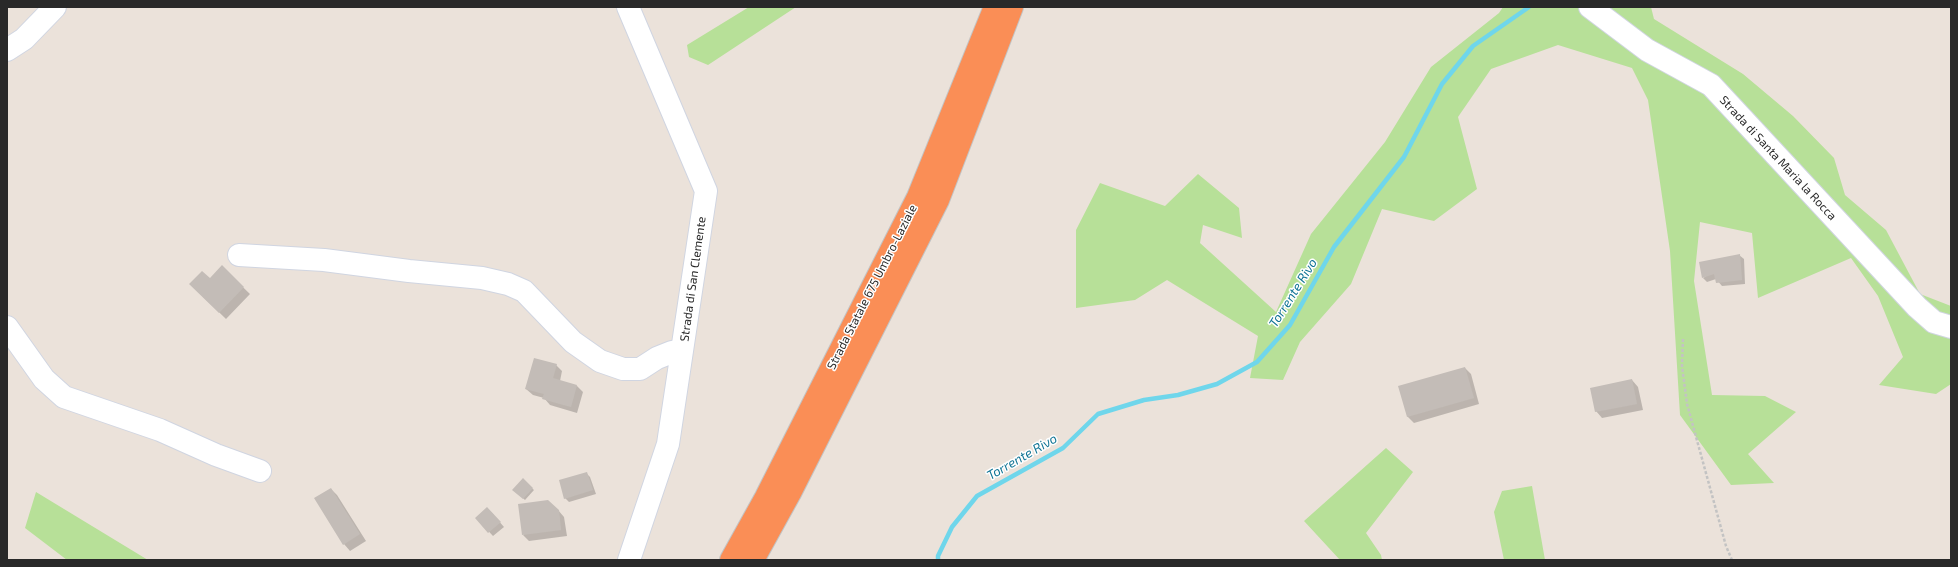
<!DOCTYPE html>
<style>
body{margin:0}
#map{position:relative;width:1958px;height:567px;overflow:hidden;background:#ebe2da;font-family:"Exo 2",sans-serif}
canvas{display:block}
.frame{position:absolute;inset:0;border:8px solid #292929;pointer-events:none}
</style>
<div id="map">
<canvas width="1958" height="567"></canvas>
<div class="frame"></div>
</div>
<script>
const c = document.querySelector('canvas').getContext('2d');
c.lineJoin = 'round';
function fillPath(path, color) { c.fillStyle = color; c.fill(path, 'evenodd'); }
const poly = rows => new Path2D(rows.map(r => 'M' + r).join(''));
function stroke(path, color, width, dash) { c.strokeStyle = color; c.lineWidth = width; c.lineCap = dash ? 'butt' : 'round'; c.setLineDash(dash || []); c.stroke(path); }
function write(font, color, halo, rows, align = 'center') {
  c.font = font + ' "Exo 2",sans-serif'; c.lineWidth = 3; c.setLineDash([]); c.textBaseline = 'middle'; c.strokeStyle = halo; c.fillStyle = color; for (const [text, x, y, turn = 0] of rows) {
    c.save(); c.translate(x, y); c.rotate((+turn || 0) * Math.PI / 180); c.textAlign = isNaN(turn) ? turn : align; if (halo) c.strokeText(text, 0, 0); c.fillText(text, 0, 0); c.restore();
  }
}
const green = poly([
 [749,7,796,7,708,65,689,57,687,45],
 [1503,7,1651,7,1654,19,1743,74,1793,116,1834,158,1845,195,1886,230,1920,294,1951,306,1951,384,1936,394,1879,385,1903,357,1878,296,1851,258,1758,298,1752,233,1700,222,1694,281,1712,395,1765,396,1796,412,1748,454,1774,483,1731,485,1680,415,1670,251,1648,100,1632,68,1558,45,1491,69,1458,117,1477,189,1434,221,1382,209,1351,284,1300,342,1283,380,1250,378,1258,336,1167,280,1135,300,1076,308,1076,230,1100,183,1165,206,1198,174,1239,208,1242,238,1203,225,1200,243,1276,312,1311,234,1385,142,1431,67,1499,13],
 [1386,448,1413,472,1366,533,1381,555,1382,560,1340,560,1304,521],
 [1532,486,1545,560,1504,560,1494,512,1502,491],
 [36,492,148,560,67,560,25,528]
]);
const shadow = poly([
 [1739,255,1744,259,1745,284,1722,286,1716,279,1707,282,1703,278],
 [222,267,250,294,226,319,190,284,210,280],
 [556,365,562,371,560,381,577,386,583,392,577,413,550,405,544,398,533,395,526,389],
 [1465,368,1471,374,1479,404,1414,423,1407,416],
 [1632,380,1638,387,1643,410,1602,418,1596,411],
 [586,473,590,477,596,494,569,502,565,498],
 [523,480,534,490,525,500,514,490],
 [331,489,337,495,366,541,350,551,344,544,316,498],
 [558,510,564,517,567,536,529,541,523,535],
 [491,512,504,527,493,536,476,518]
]);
const stream = poly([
 [938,560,938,556,952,527,977,496,1063,448,1098,414,1144,400,1178,395,1217,384,1257,362,1290,325,1334,247,1404,157,1442,84,1473,46,1529,7]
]);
const building = poly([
 [1740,254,1742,280,1716,283,1714,274,1702,278,1699,262],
 [222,265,244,287,219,313,189,284,202,271,210,278],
 [534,358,557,364,553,378,577,385,571,407,542,399,544,394,525,389],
 [1465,367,1474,398,1407,417,1398,386],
 [1632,379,1637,404,1595,412,1590,388],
 [587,472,593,490,564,499,559,480],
 [523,478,533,488,523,499,512,490],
 [331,488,360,534,343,545,314,498],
 [548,500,559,510,561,530,522,535,518,504],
 [487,507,501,522,488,533,475,518]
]);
const path = poly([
 [1683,339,1682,366,1687,404,1726,546,1732,560]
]);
const minor = poly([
 [628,7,706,191,668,444,629,560],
 [1590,7,1647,50,1711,85,1917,307,1934,322,1951,327],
 [7,50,24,39,55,7],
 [239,255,324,260,409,271,482,278,508,284,524,291,573,342,600,361,623,369,640,369,657,358,672,352,682,350],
 [7,327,44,379,64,397,160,430,216,455,260,471]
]);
const highway = poly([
 [731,560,766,497,918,197,995,7],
 [753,560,790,493,938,200,1012,7]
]);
const streetNames = [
 ["Strada di Santa Maria la Rocca",1778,158,47],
 ["Strada di San Clemente",693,279,-82],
 ["Strada Statale 675 Umbro-Laziale",872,287,-63]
];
const waterNames = [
 ["Torrente Rivo",1293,293,-58],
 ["Torrente Rivo",1022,457,-30]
];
fillPath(green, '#b7e098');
fillPath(shadow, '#0003');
stroke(stream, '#6fd6eb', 4.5);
fillPath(building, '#c3bcb7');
stroke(minor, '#d0d5e1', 24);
stroke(highway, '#c3c3c3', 24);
stroke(path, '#c3c3c3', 2.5, [3, 2]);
stroke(minor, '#fff', 22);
stroke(highway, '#fa8e56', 22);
write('12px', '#292929', '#fff', streetNames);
write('italic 13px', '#107495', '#fff', waterNames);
</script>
